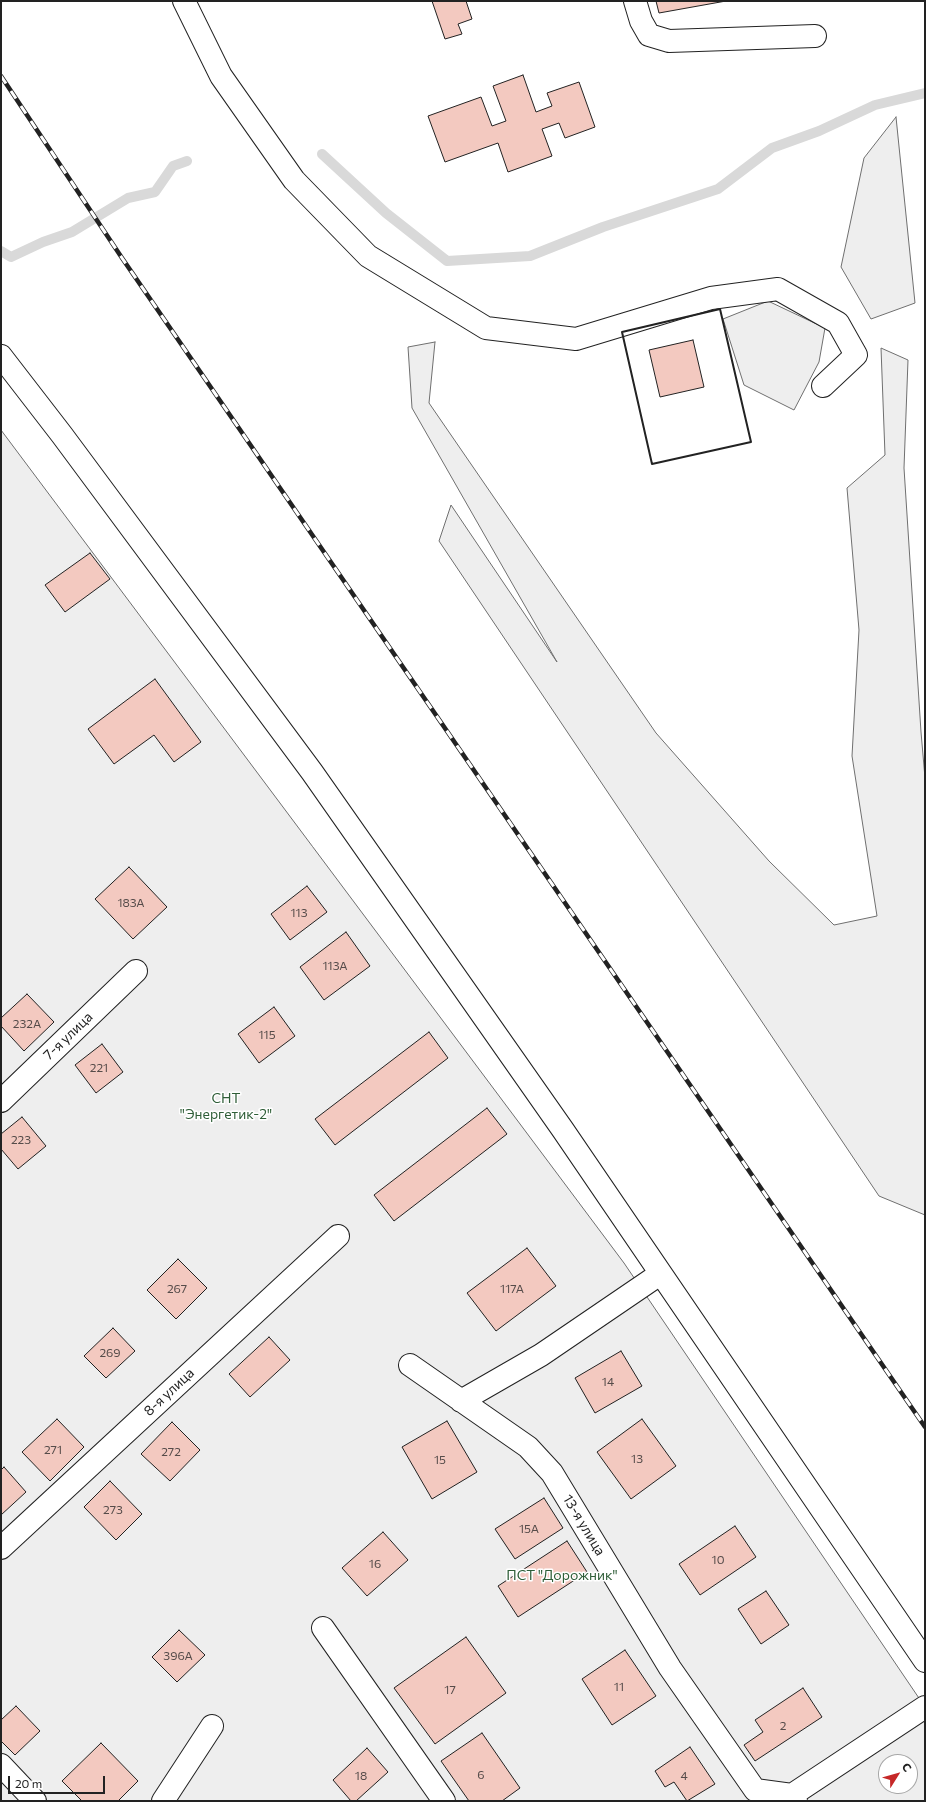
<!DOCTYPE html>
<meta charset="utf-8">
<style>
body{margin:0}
#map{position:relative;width:926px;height:1802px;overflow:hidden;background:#fff;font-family:Commissioner,sans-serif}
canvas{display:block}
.frame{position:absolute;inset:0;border:2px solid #222;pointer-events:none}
.north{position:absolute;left:878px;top:1754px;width:40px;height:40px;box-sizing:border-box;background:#fff;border:1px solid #a7a7a7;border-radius:50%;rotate:53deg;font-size:11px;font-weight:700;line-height:16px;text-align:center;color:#222}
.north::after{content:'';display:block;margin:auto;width:14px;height:18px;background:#c62828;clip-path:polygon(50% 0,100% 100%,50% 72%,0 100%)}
.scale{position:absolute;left:8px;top:1776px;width:97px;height:18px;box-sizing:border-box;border:2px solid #222;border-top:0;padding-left:5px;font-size:12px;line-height:14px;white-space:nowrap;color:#222;-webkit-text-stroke:3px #fff;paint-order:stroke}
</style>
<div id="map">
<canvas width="926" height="1802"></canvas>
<div class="frame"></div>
<div class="north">С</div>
<div class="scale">20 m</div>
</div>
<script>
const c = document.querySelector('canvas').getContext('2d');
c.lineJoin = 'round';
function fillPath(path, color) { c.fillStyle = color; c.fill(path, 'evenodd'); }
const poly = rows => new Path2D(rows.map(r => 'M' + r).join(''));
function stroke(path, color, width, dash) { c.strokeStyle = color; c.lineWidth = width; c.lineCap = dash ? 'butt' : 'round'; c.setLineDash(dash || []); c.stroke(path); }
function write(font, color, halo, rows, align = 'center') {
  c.font = font + ' Commissioner,sans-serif'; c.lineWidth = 3; c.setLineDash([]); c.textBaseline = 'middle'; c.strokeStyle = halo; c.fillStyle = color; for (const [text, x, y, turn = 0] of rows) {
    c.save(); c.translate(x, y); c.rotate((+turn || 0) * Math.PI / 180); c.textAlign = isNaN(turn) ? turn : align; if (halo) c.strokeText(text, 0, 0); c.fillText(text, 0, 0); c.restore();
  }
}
const green = poly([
 [896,117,915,303,871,319,841,267,864,158,896,117],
 [768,301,825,328,819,362,794,410,744,385,723,319,768,301],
 [435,342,429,403,656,733,769,861,834,925,877,916,852,756,859,630,847,488,885,455,881,348,908,360,904,468,921,732,925,778,925,1215,879,1196,439,541,451,505,557,662,412,408,408,347,435,342],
 [1,430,624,1263,925,1707,925,1801,1,1801,1,430],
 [886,1762,910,1762,910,1786,886,1786,886,1762]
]);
const stream = poly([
 [322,154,386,213,447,261,530,256,603,227,718,189,772,148,819,131,875,105,925,93],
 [1,251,11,257,43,242,72,232,128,198,155,192,173,166,187,161]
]);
const building = poly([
 [432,1,466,1,472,19,458,24,462,34,445,39,432,1],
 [656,1,726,1,659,13,656,1],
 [523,75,536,112,552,106,547,93,579,82,595,127,565,138,559,123,542,129,552,156,508,172,498,143,445,162,428,116,481,97,492,126,506,121,493,86,523,75],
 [693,340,704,387,660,397,649,350,693,340],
 [90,553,110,579,65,612,45,585,90,553],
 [155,679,201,742,174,762,154,735,114,764,88,729,155,679],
 [129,867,167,907,133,939,95,899,129,867],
 [307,886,327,912,290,940,271,914,307,886],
 [346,932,370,966,324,1000,300,967,346,932],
 [27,994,54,1022,24,1051,1,1026,1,1018,27,994],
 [274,1007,295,1036,259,1063,238,1034,274,1007],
 [429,1032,448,1058,335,1145,315,1119,429,1032],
 [102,1044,123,1072,96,1093,75,1065,102,1044],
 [487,1108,507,1134,394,1221,374,1195,487,1108],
 [22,1117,46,1146,18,1169,1,1149,1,1134,22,1117],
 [527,1248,556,1286,496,1331,467,1293,527,1248],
 [178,1259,207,1288,176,1319,147,1290,178,1259],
 [113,1328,135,1351,106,1378,84,1356,113,1328],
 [269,1337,290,1360,250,1397,229,1374,269,1337],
 [621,1351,642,1386,595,1413,575,1378,621,1351],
 [57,1419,84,1447,50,1481,22,1452,57,1419],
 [642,1419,676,1466,631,1499,597,1452,642,1419],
 [447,1421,477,1472,432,1499,402,1447,447,1421],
 [172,1422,200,1450,170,1481,141,1454,172,1422],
 [4,1467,26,1492,1,1515,1,1470,4,1467],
 [110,1481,142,1514,116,1540,84,1507,110,1481],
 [544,1498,563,1528,515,1559,495,1529,544,1498],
 [735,1526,756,1557,700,1595,679,1564,735,1526],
 [383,1532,408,1560,367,1596,342,1568,383,1532],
 [567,1541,587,1572,518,1617,498,1586,567,1541],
 [766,1591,789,1625,761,1644,738,1609,766,1591],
 [179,1630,205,1655,177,1682,152,1657,179,1630],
 [466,1637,506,1693,435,1744,394,1688,466,1637],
 [625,1650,656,1696,612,1725,582,1679,625,1650],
 [803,1688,822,1717,755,1761,744,1745,763,1732,755,1720,803,1688],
 [16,1706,40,1731,15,1755,1,1741,1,1720,16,1706],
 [482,1733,520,1788,502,1801,469,1801,441,1761,482,1733],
 [101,1743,138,1781,118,1801,82,1801,62,1781,101,1743],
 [690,1747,715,1784,687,1801,674,1782,665,1787,655,1771,690,1747],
 [367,1748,388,1772,356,1801,351,1801,333,1780,367,1748]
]);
const minor = poly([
 [184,1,221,76,294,180,368,256,486,328,576,339,711,298,778,289,838,323,856,355,823,386],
 [635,1,641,21,649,35,669,41,815,36],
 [1,356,62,435,312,772,563,1130,925,1661],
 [1,1101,136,971],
 [410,1365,528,1447,552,1473,670,1668,755,1790,792,1795,796,1801],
 [461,1401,541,1355,660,1274],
 [1,1548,338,1236],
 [323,1628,444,1801],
 [1,1765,35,1801],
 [792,1795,925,1707],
 [163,1801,212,1726]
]);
const rail = poly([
 [1,76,122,258,925,1427]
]);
const wall = poly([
 [720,309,751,442,652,464,622,332,720,309]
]);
const numberNames = [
 ["183А",131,903],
 ["113",299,913],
 ["113А",335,966],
 ["232А",27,1024],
 ["115",267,1035],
 ["221",99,1068],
 ["223",21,1140],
 ["267",177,1289],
 ["117А",512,1289],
 ["269",110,1353],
 ["14",608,1382],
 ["271",53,1450],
 ["272",171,1452],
 ["13",637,1459],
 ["15",440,1460],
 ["273",113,1510],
 ["15А",529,1529],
 ["10",718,1560],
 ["16",375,1564],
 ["396А",178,1656],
 ["11",619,1687],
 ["17",450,1690],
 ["2",783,1726],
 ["6",481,1775],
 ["18",361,1776],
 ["4",684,1776]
];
const streetNames = [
 ["7-я улица",68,1036,-44],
 ["8-я улица",169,1392,-43],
 ["13-я улица",584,1525,59]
];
const parkNames = [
 ["СHТ",226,1098],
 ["\"Энергетик-2\"",226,1114],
 ["ПСТ \"Дорожник\"",562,1575]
];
fillPath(green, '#eee');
stroke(green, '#6f6f6f', 1);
stroke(stream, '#d9d9d9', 10);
fillPath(building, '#f3c9c0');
stroke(building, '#222', 1);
stroke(minor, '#222', 24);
stroke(minor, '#fff', 22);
stroke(rail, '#222', 4.5);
stroke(rail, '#fff', 3, [9]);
stroke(wall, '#222', 2);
write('12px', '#564c4a', null, numberNames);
write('14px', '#222', '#fff', streetNames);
write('14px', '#2f5e38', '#fff', parkNames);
</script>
